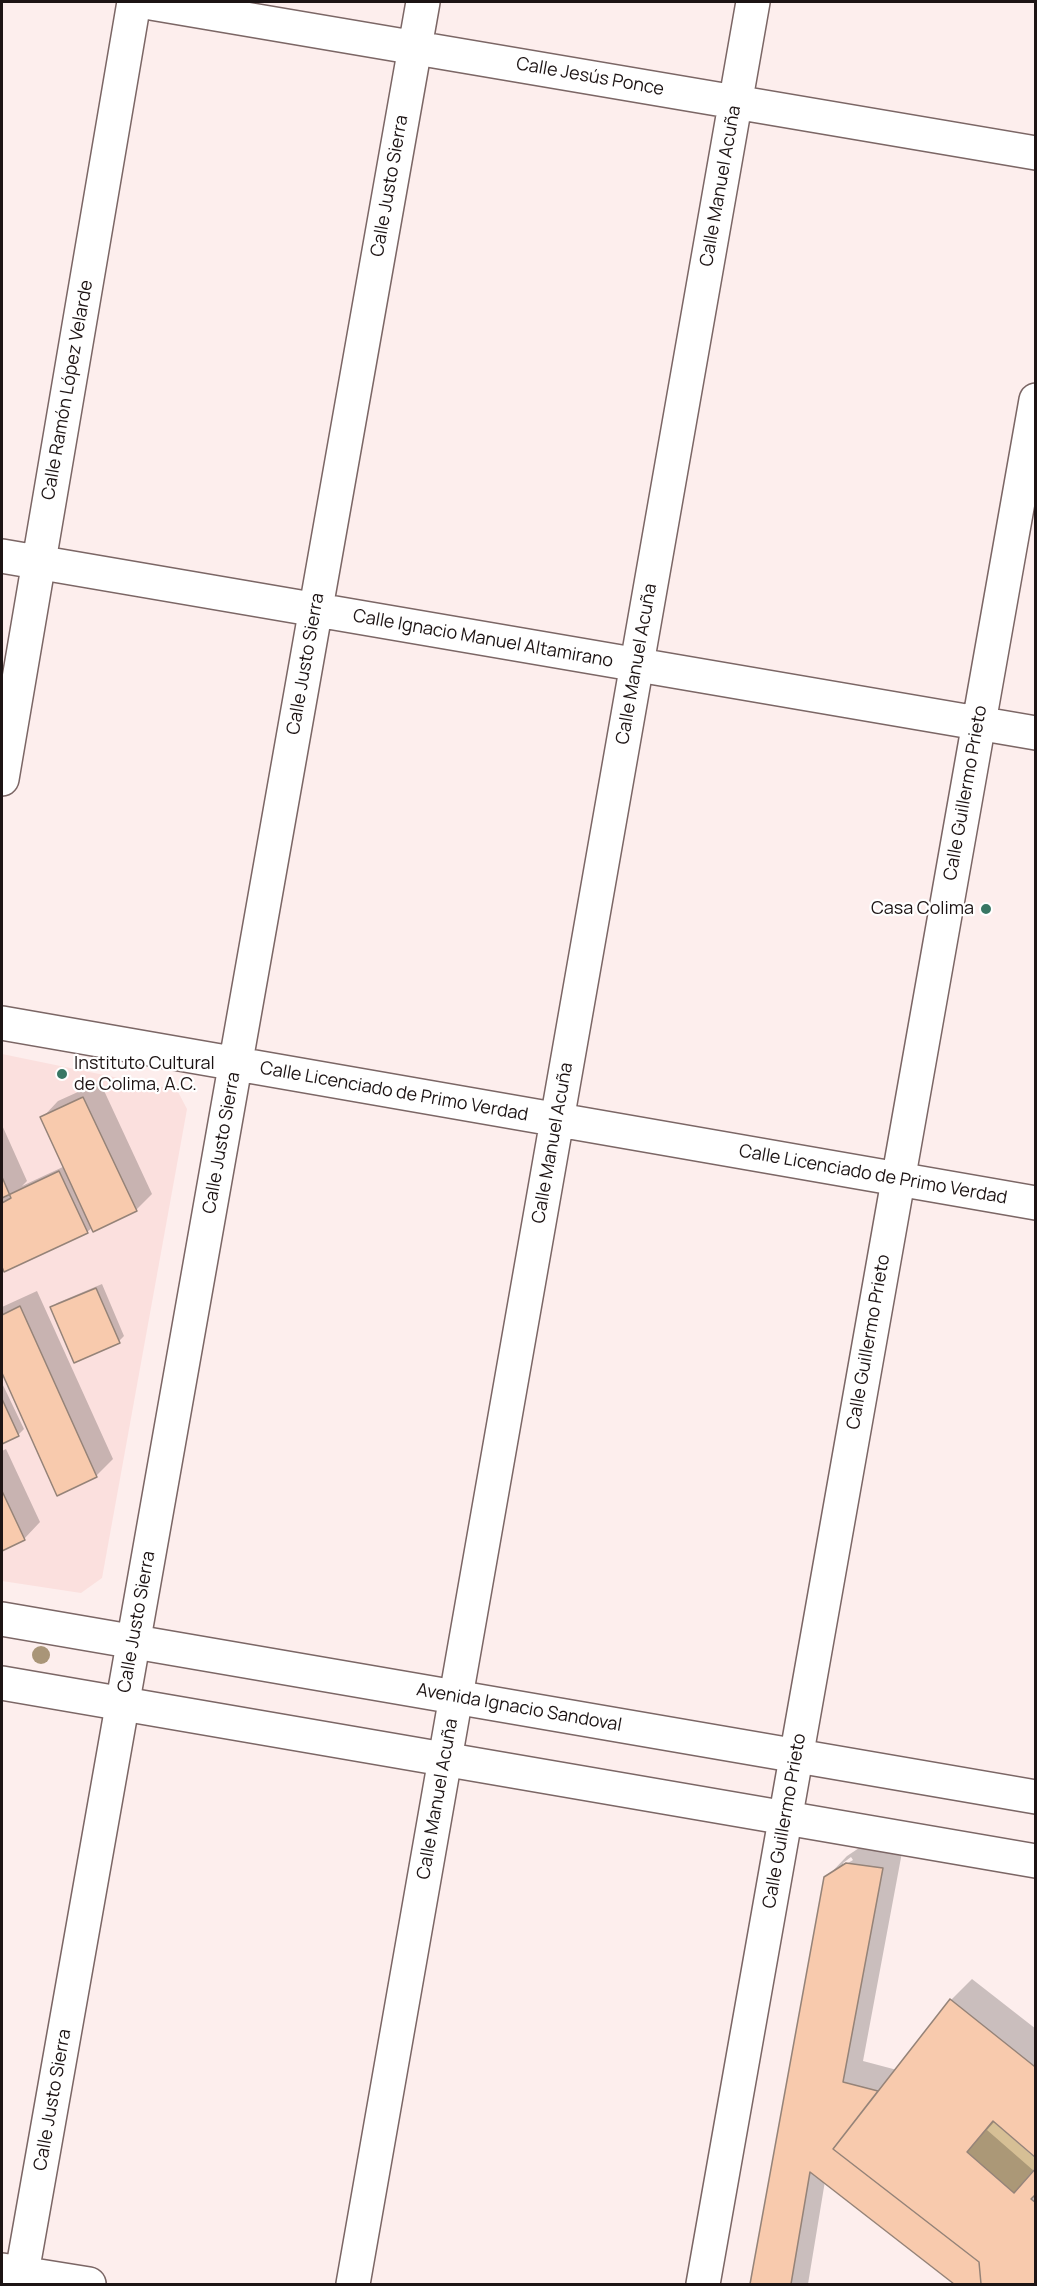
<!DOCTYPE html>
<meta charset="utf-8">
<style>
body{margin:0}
#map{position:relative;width:1037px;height:2286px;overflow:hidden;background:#fdeeed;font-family:Manrope,sans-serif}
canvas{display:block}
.frame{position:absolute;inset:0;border:3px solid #1d1414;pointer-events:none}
</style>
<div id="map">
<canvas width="1037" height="2286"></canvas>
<div class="frame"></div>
</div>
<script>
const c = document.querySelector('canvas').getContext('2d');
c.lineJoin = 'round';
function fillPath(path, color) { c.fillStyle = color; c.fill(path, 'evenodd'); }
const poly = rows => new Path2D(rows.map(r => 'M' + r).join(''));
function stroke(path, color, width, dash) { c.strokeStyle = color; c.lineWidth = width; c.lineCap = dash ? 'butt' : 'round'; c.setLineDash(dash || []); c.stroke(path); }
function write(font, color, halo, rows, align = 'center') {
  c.font = font + ' Manrope,sans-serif'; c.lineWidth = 4.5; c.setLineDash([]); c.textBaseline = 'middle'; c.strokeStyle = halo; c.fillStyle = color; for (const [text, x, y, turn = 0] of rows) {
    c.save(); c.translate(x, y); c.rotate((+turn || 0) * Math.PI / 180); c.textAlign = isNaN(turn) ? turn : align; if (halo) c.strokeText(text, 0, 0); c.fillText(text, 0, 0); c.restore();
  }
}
const built = poly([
 [2,1054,177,1090,187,1109,102,1578,81,1593,2,1581]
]);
const green = poly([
 [993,2121,1035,2158,1035,2168,1014,2193,967,2152]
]);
const shadow = poly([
 [100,1082,152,1194,136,1210,93,1227,87,1232,4,1270,2,1264,2,1125,27,1181,22,1186,65,1166,42,1118,58,1101],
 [102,1284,124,1336,119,1341,52,1308,57,1303],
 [37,1291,113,1459,96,1476,58,1494,2,1369,2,1307],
 [2,1383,24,1429,18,1435,2,1443],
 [6,1449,40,1522,24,1539,2,1549,2,1451],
 [868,1842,903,1847,863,2061,897,2070,951,2000,972,1979,1036,2029,1036,2156,995,2121,987,2130,1034,2171,1036,2170,1036,2284,956,2284,956,2282,825,2181,808,2284,752,2284,826,1878,847,1856],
 [851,1857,853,1860,843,1866,843,1863]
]);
const building = poly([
 [83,1097,137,1211,93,1232,40,1117,83,1097],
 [59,1171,88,1233,4,1272,2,1267,2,1198,59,1171],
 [2,1177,11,1198,2,1203,2,1177],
 [96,1288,120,1343,74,1363,50,1307,96,1288],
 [20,1306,97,1477,57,1496,2,1373,2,1315,20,1306],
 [2,1399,19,1436,2,1444,2,1399],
 [2,1491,25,1540,2,1551,2,1491],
 [846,1863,883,1868,843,2082,878,2091,833,2149,979,2262,981,2284,954,2284,810,2172,791,2284,750,2284,824,1877,846,1863],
 [950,1999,1034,2066,1036,2065,1036,2158,993,2121,967,2152,1014,2193,1036,2168,1036,2194,1031,2199,1036,2203,1036,2284,981,2284,979,2262,833,2149,950,1999]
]);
const minor = poly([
 [145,2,1036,153],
 [2,556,1036,733],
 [2,779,134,2],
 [2,1023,1036,1203],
 [2,2270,89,2284],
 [20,2284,423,2],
 [353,2284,753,2],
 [703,2284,1036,400]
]);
const major = poly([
 [2,1619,1036,1797],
 [2,1683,1036,1861]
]);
const trees = [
 [41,1655]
];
const markers = [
 [986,909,6,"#387764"],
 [62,1074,6,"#387764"]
];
const streetNames = [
 ["Calle Jesús Ponce",590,77,10],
 ["Calle Justo Sierra",390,186,-80],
 ["Calle Manuel Acuña",721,186,-80],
 ["Calle Ramón López Velarde",68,390,-80],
 ["Calle Ignacio Manuel Altamirano",483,639,10],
 ["Calle Justo Sierra",306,664,-80],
 ["Calle Manuel Acuña",637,664,-80],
 ["Calle Guillermo Prieto",966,793,-80],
 ["Calle Licenciado de Primo Verdad",394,1092,10],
 ["Calle Justo Sierra",222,1143,-80],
 ["Calle Manuel Acuña",553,1143,-80],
 ["Calle Licenciado de Primo Verdad",873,1175,10],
 ["Calle Guillermo Prieto",869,1342,-80],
 ["Calle Justo Sierra",137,1622,-80],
 ["Avenida Ignacio Sandoval",519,1708,10],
 ["Calle Manuel Acuña",438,1799,-80],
 ["Calle Guillermo Prieto",785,1821,-80],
 ["Calle Justo Sierra",53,2100,-80]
];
const poiNames = [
 ["Casa Colima",974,909],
 ["Instituto Cultural",74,1064,"left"],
 ["de Colima, A.C.",74,1085,"left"]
];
fillPath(built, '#fbe0de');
fillPath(green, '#d6bf95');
fillPath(shadow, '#0003');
fillPath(building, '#f8caad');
stroke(building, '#958378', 1.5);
stroke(minor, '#7b6665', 36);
stroke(major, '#7b6665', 36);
stroke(minor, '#fff', 33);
stroke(major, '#fff', 33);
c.fillStyle = '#a99578';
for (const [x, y] of trees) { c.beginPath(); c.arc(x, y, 9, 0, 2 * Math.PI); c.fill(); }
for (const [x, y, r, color] of markers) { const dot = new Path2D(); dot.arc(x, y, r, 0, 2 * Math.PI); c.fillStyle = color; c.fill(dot); stroke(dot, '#fff', 2); }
write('18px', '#1d1414', '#fff', streetNames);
write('18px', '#1d1414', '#fff', poiNames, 'right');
</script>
